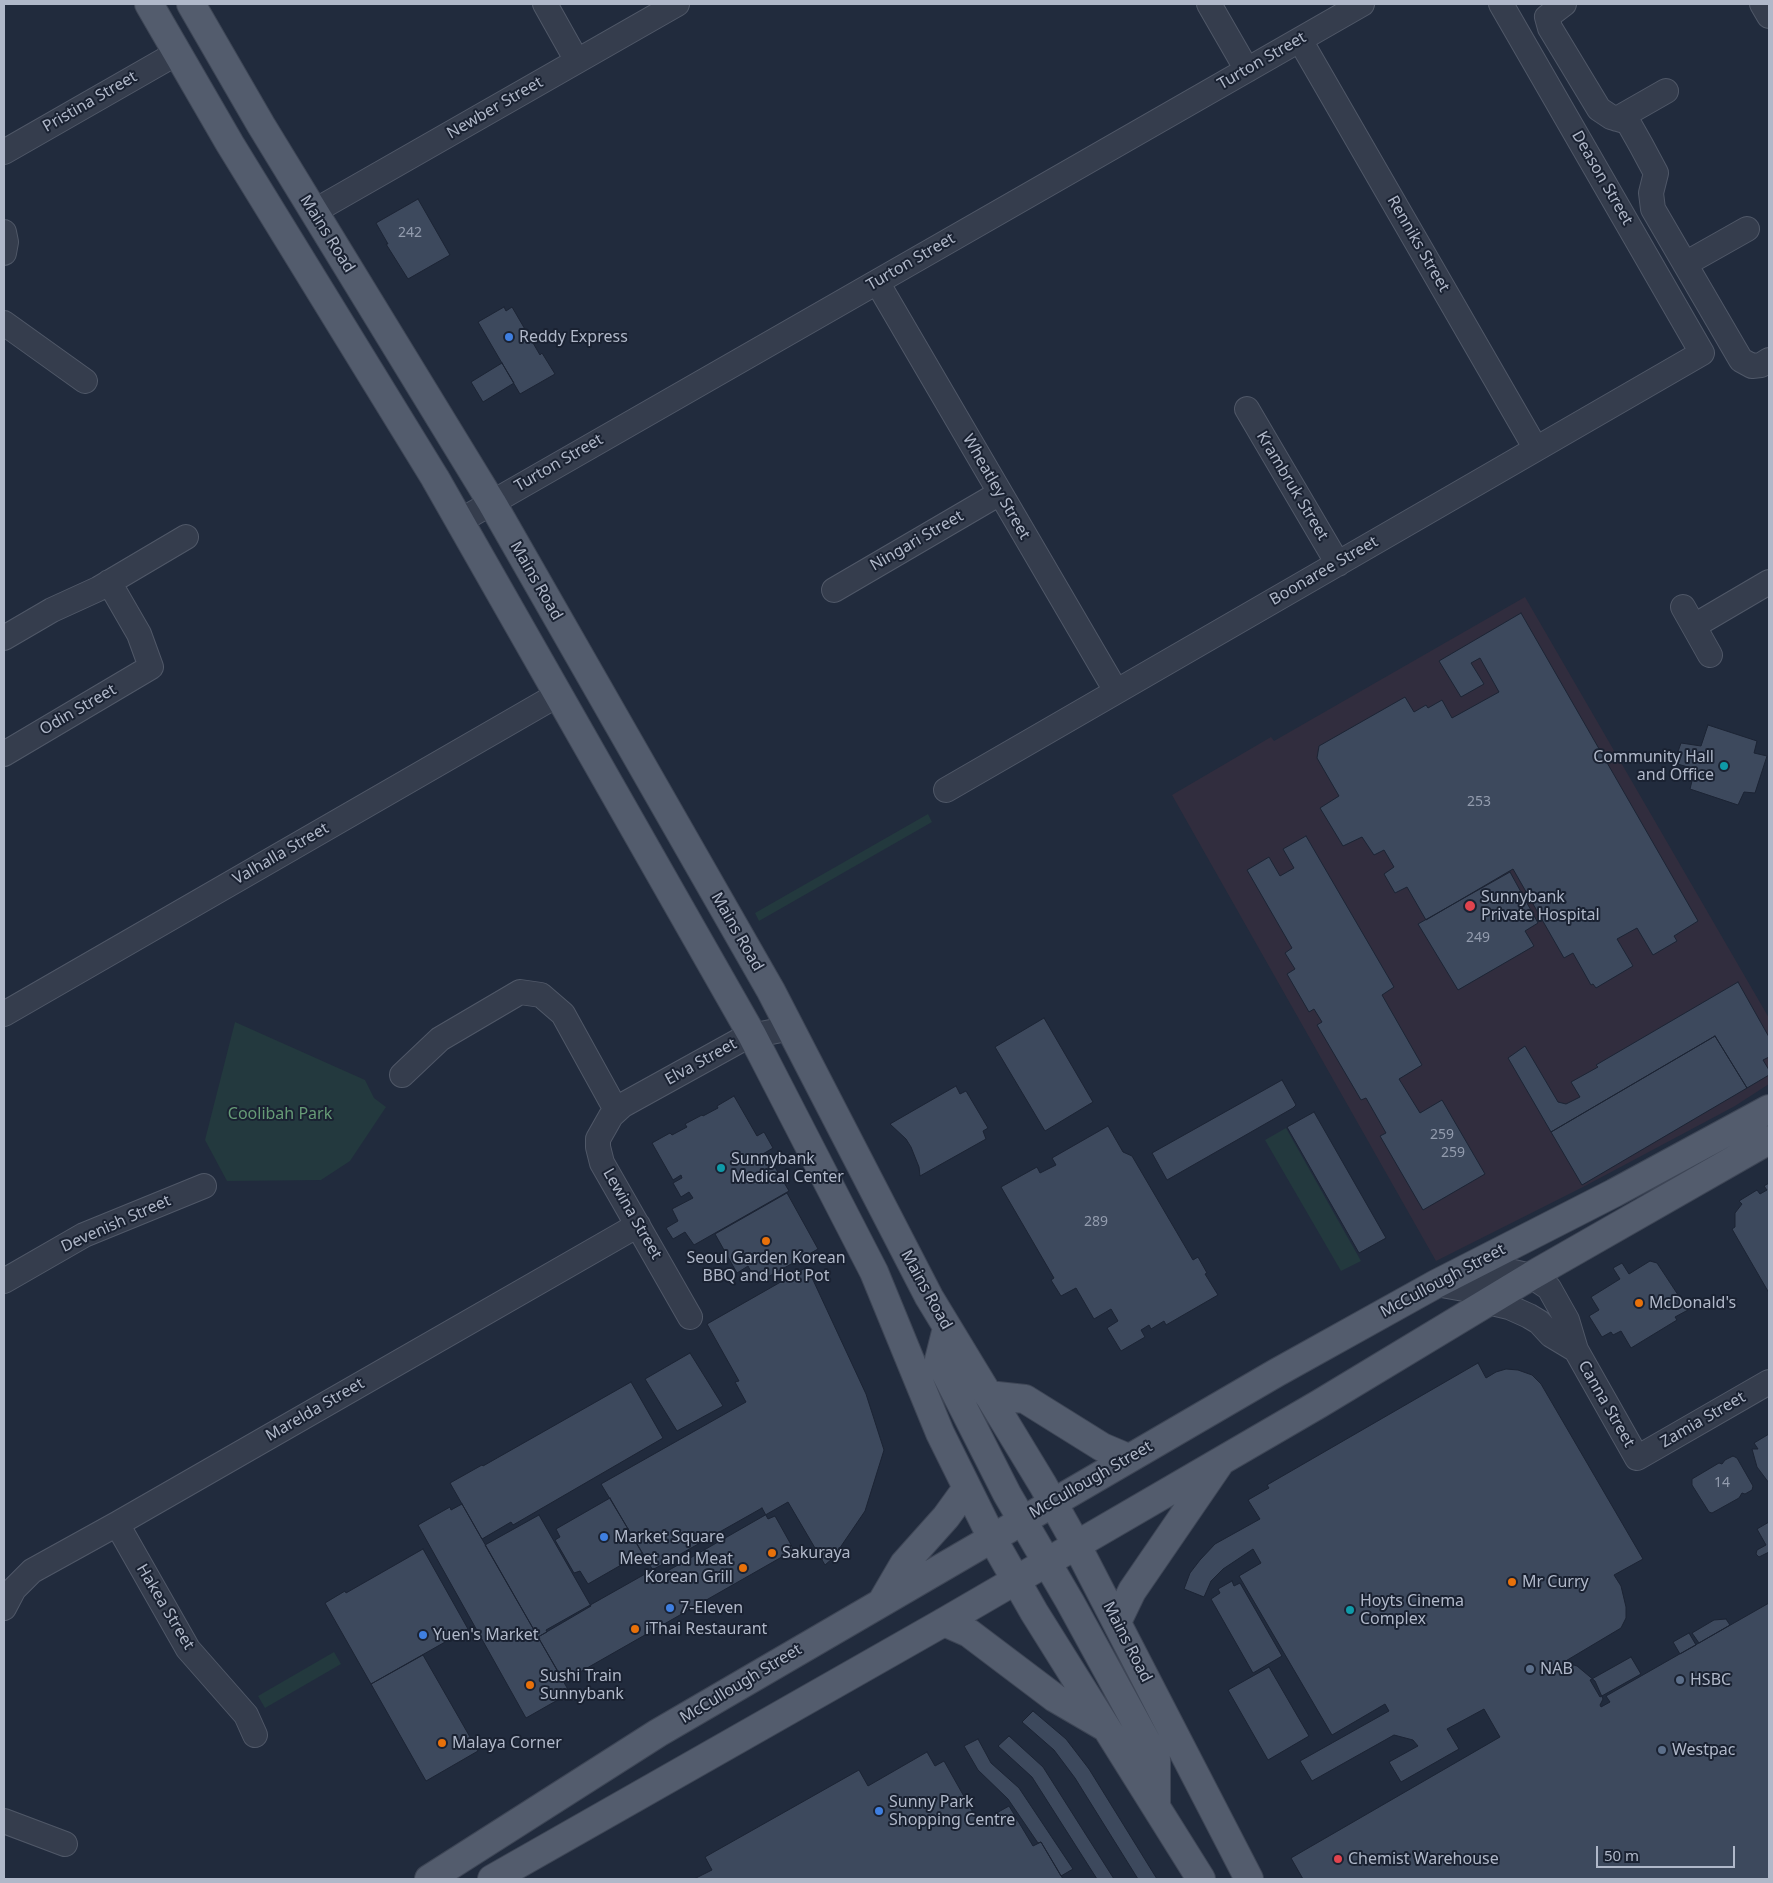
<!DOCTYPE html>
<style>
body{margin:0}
#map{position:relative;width:1773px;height:1883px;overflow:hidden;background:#212b3d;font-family:"Noto Sans",sans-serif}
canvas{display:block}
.frame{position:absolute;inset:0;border:5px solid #b0b8c9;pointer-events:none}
.scale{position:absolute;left:1596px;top:1846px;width:139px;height:22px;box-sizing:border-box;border:2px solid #b0b8c9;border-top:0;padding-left:6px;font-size:15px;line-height:18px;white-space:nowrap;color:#b0b8c9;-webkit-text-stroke:4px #1a2232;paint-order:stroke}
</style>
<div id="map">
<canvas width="1773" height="1883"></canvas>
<div class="frame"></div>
<div class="scale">50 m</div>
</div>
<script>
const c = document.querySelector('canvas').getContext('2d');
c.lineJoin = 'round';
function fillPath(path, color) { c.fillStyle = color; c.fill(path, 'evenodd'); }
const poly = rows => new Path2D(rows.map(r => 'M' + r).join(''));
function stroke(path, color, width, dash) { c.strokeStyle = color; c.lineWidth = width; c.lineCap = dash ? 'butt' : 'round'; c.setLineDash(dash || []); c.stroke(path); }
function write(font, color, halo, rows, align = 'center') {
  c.font = font + ' "Noto Sans",sans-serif'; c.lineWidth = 4; c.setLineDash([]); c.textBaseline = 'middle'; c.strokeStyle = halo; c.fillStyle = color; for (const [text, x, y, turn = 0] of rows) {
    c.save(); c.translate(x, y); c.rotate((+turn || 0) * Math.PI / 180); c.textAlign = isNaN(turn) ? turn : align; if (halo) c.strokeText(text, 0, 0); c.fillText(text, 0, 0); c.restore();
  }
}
const medical = poly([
 [1525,597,1769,1018,1769,1084,1735,1106,1583,1187,1436,1261,1172,795,1271,737,1274,741]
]);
const green = poly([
 [928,814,932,822,759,921,755,913],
 [235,1022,365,1080,374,1098,386,1107,350,1161,321,1180,227,1181,205,1140],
 [1286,1128,1361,1261,1341,1271,1265,1140],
 [334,1652,341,1664,265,1708,258,1696]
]);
const building = poly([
 [418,199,450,255,408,279,386,244,388,244,376,223,418,199],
 [504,307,506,311,512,307,540,355,542,353,555,374,520,394,478,322,504,307],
 [502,363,514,383,483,402,471,382,502,363],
 [1521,613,1698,921,1674,936,1677,941,1653,955,1637,928,1617,939,1633,966,1596,988,1593,984,1591,985,1573,953,1564,958,1513,869,1426,920,1407,887,1395,893,1384,874,1394,867,1384,850,1374,855,1362,837,1343,846,1320,808,1339,796,1317,758,1319,746,1405,697,1414,712,1426,705,1428,708,1442,700,1452,718,1499,692,1480,658,1471,663,1484,684,1461,697,1439,661,1521,613],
 [1708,725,1757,741,1754,753,1767,756,1755,793,1744,792,1738,805,1690,789,1695,769,1674,763,1681,743,1701,746,1708,725],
 [1306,836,1394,987,1382,995,1422,1065,1399,1079,1420,1113,1442,1100,1485,1174,1423,1210,1380,1136,1386,1133,1366,1098,1361,1100,1317,1025,1322,1022,1314,1009,1309,1012,1287,974,1295,969,1285,953,1292,948,1247,870,1269,857,1280,876,1294,868,1283,849,1306,836],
 [1510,872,1538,923,1525,931,1534,946,1458,990,1418,924,1510,872],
 [1738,982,1769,1037,1769,1057,1763,1060,1769,1070,1769,1075,1747,1088,1715,1036,1551,1132,1508,1058,1525,1046,1558,1102,1566,1104,1580,1097,1571,1082,1598,1067,1596,1065,1738,982],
 [1044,1018,1093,1102,1045,1131,995,1047,1044,1018],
 [1715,1036,1747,1088,1582,1185,1551,1132,1715,1036],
 [1282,1080,1296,1105,1293,1108,1167,1180,1152,1153,1282,1080],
 [956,1086,960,1094,966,1091,988,1128,983,1131,986,1139,920,1176,919,1167,911,1147,906,1139,890,1124,956,1086],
 [734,1096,757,1136,764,1132,773,1148,761,1155,764,1161,769,1157,789,1191,694,1245,685,1232,673,1239,666,1228,678,1221,672,1209,693,1198,689,1192,681,1197,673,1183,682,1178,681,1175,673,1180,652,1143,670,1133,672,1135,687,1127,685,1124,702,1115,703,1116,718,1108,717,1106,734,1096],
 [1314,1112,1386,1238,1359,1253,1287,1127,1314,1112],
 [1108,1126,1123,1152,1132,1156,1193,1260,1198,1257,1207,1273,1205,1274,1218,1295,1166,1325,1164,1321,1151,1329,1149,1325,1141,1330,1145,1337,1121,1351,1107,1328,1118,1321,1111,1309,1094,1319,1076,1288,1061,1296,1051,1280,1054,1278,1001,1187,1037,1167,1040,1173,1056,1165,1052,1158,1108,1126],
 [1769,1183,1769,1293,1732,1229,1735,1227,1735,1213,1742,1204,1739,1201,1757,1190,1760,1194,1767,1190,1764,1186,1769,1183],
 [787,1193,818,1249,757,1283,748,1266,737,1273,715,1234,787,1193],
 [1650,1261,1657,1263,1688,1310,1675,1317,1677,1320,1631,1348,1621,1331,1613,1335,1611,1332,1602,1337,1589,1316,1599,1310,1591,1297,1620,1279,1613,1268,1622,1263,1629,1274,1650,1261],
 [807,1267,866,1394,884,1450,865,1511,833,1558,825,1565,788,1502,657,1577,601,1484,746,1402,735,1382,739,1381,707,1324,807,1267],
 [690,1353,723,1406,677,1431,645,1379,690,1353],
 [1478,1363,1486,1378,1496,1372,1506,1369,1518,1370,1532,1375,1541,1384,1643,1559,1614,1575,1621,1586,1626,1607,1626,1618,1621,1628,1564,1662,1577,1666,1595,1681,1603,1699,1600,1705,1601,1707,1610,1702,1606,1696,1769,1603,1769,1879,1303,1879,1291,1858,1500,1737,1484,1709,1447,1729,1459,1749,1401,1782,1389,1762,1418,1746,1413,1740,1394,1735,1312,1781,1300,1761,1389,1711,1385,1704,1332,1735,1239,1576,1261,1563,1253,1549,1223,1569,1211,1581,1204,1597,1184,1589,1190,1573,1200,1560,1215,1544,1260,1519,1248,1500,1269,1488,1267,1485,1478,1363],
 [631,1382,663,1438,513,1525,511,1522,482,1539,450,1483,482,1465,483,1466,631,1382],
 [1769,1434,1769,1483,1757,1467,1752,1449,1758,1449,1754,1443,1769,1434],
 [1733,1456,1737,1458,1753,1486,1752,1490,1745,1494,1742,1493,1739,1498,1712,1513,1709,1512,1692,1485,1692,1479,1719,1463,1722,1464,1725,1460,1733,1456],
 [610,1498,642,1553,588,1584,580,1571,574,1573,555,1540,560,1537,556,1529,610,1498],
 [462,1504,570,1693,526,1718,418,1525,450,1507,451,1510,462,1504],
 [762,1508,768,1519,775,1516,794,1550,573,1676,572,1674,563,1680,538,1637,547,1632,546,1630,762,1508],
 [539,1515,591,1606,538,1637,485,1545,539,1515],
 [1769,1522,1769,1552,1759,1557,1756,1554,1757,1550,1766,1545,1757,1529,1769,1522],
 [423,1549,468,1629,371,1684,325,1603,345,1591,346,1593,423,1549],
 [1232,1581,1234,1586,1240,1583,1282,1656,1253,1673,1211,1599,1220,1593,1218,1589,1232,1581],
 [1726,1619,1730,1625,1699,1643,1692,1633,1714,1620,1726,1619],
 [1689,1633,1696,1645,1680,1654,1673,1642,1689,1633],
 [423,1655,478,1751,426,1781,371,1684,423,1655],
 [1631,1657,1641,1674,1600,1697,1590,1680,1631,1657],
 [1269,1667,1309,1736,1268,1760,1228,1690,1269,1667],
 [1033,1711,1066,1739,1089,1769,1157,1879,1138,1879,1075,1778,1054,1750,1022,1722,1033,1711],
 [1009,1736,1043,1767,1114,1879,1097,1879,1032,1777,998,1746,1009,1736],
 [978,1739,991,1763,1019,1788,1073,1869,1061,1876,1041,1842,1038,1843,1008,1799,978,1770,964,1746,978,1739],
 [927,1752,935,1766,944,1761,979,1823,1009,1806,1033,1846,1041,1842,1063,1879,694,1879,712,1870,705,1857,859,1770,868,1786,927,1752]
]);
const minor = poly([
 [545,4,577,61],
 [1209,4,1247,70],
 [1564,4,1547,17,1550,28,1599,109,1611,117,1628,122,1641,145,1656,173,1651,193,1653,209,1741,360,1752,366,1761,365,1769,360],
 [1762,4,1769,16],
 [1300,40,1536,449],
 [1617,119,1666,91],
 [4,152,177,53],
 [313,212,677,4],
 [4,232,6,242,4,253],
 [1685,264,1747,229],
 [877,282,1116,691],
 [4,323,85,381],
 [1247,409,1338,564],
 [460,521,1362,4],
 [834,590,1000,493],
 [1683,607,1710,655],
 [1694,626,1769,582],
 [4,638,52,610,98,589,186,537],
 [4,754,151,667,139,634,109,582],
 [946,790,1702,353,1501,4],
 [4,1014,559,694],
 [402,1075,440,1039,520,992,541,995,563,1014,616,1110],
 [4,1281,84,1235,204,1186],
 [1436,1284,1464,1289,1493,1274,1509,1271,1531,1276,1549,1288,1567,1320,1576,1350,1637,1458,1769,1382],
 [1488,1302,1509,1307,1529,1316,1539,1322,1551,1335,1576,1350],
 [690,1317,602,1163,598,1147,598,1139,611,1116,623,1105,746,1037,791,1028],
 [117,1524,188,1649,246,1715,255,1735],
 [4,1608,14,1589,32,1571,117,1524,638,1225],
 [4,1821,65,1844]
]);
const major = poly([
 [149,4,230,144,435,478,752,1035,874,1272,940,1433,992,1538,1034,1612,1201,1879],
 [191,4,261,125,492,503,771,991,929,1297,1043,1485,1076,1544,1249,1879],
 [947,1328,939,1360,1007,1494,1070,1602,1156,1759,1156,1806],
 [988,1395,1025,1399,1102,1447,1128,1458],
 [883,1600,904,1564,946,1517,967,1488],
 [944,1622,969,1633,1055,1698,1103,1726],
 [1117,1622,1132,1591,1219,1464],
 [429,1879,658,1733,1276,1373,1436,1284,1614,1193,1769,1109],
 [492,1879,944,1622,1319,1404,1531,1276,1769,1140]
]);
const markers = [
 [509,337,5,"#3f7fe0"],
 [1724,766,5,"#0f9aa8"],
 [1470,906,6,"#e0444e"],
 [721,1168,5,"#0f9aa8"],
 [766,1241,5,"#e8710a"],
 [1639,1303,5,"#e8710a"],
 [604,1537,5,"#3f7fe0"],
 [772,1553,5,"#e8710a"],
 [743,1568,5,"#e8710a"],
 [1512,1582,5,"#e8710a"],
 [670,1608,5,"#3f7fe0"],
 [1350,1610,5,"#0f9aa8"],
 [635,1629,5,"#e8710a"],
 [423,1635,5,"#3f7fe0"],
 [1530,1669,5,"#5c6f8a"],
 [1680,1680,5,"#5c6f8a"],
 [530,1685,5,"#e8710a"],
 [442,1743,5,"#e8710a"],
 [1662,1750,5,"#5c6f8a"],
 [879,1811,5,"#3f7fe0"],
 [1338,1859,5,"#e0444e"]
];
const numberNames = [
 ["242",410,233],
 ["253",1479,802],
 ["249",1478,938],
 ["259",1442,1135],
 ["259",1453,1153],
 ["289",1096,1222],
 ["14",1722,1483]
];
const streetNames = [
 ["Turton Street",1262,61,-30],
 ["Pristina Street",90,102,-30],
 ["Newber Street",495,108,-30],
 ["Deason Street",1602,178,60],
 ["Mains Road",327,234,58],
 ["Renniks Street",1418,244,60],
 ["Turton Street",911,262,-30],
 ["Turton Street",559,463,-30],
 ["Krambruk Street",1292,486,59],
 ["Wheatley Street",996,487,60],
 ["Ningari Street",917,541,-30],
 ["Boonaree Street",1324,571,-30],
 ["Mains Road",536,581,60],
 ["Odin Street",78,710,-30],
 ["Valhalla Street",281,854,-30],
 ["Mains Road",737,932,60],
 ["Elva Street",701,1062,-29],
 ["Lewina Street",632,1214,60],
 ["Devenish Street",116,1224,-24],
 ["McCullough Street",1443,1281,-28],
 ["Mains Road",926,1290,61],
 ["Canna Street",1606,1404,60],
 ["Marelda Street",315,1410,-30],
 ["Zamia Street",1703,1420,-30],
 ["McCullough Street",1091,1480,-30],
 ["Hakea Street",165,1607,59],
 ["Mains Road",1127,1642,63],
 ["McCullough Street",741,1684,-31]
];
const poiNames = [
 ["Reddy Express",519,337],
 ["Community Hall",1714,757,"right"],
 ["and Office",1714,775,"right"],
 ["Sunnybank",1481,897],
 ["Private Hospital",1481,915],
 ["Sunnybank",731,1159],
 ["Medical Center",731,1177],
 ["Seoul Garden Korean",766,1258,"center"],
 ["BBQ and Hot Pot",766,1276,"center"],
 ["McDonald's",1649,1303],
 ["Market Square",614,1537],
 ["Sakuraya",782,1553],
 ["Meet and Meat",733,1559,"right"],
 ["Korean Grill",733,1577,"right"],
 ["Mr Curry",1522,1582],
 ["Hoyts Cinema",1360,1601],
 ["Complex",1360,1619],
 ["7-Eleven",680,1608],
 ["iThai Restaurant",645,1629],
 ["Yuen's Market",433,1635],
 ["NAB",1540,1669],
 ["Sushi Train",540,1676],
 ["Sunnybank",540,1694],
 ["HSBC",1690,1680],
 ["Malaya Corner",452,1743],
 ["Westpac",1672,1750],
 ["Sunny Park",889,1802],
 ["Shopping Centre",889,1820],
 ["Chemist Warehouse",1348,1859]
];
const parkNames = [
 ["Coolibah Park",280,1114]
];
fillPath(medical, '#312d3e');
fillPath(green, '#23393e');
fillPath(building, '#3d495d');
stroke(building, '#1c2434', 1);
stroke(minor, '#505868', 26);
stroke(major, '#3e4656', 30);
stroke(minor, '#353d4d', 24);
stroke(major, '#535c6d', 28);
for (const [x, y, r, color] of markers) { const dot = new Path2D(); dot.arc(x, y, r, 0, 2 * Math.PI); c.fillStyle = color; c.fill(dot); stroke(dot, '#1a2232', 2); }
write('14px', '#939cae', null, numberNames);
write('16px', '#b0b8c9', '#1a2232', streetNames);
write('16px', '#b0b8c9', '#1a2232', poiNames, 'left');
write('16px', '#669b76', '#1a2232', parkNames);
</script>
